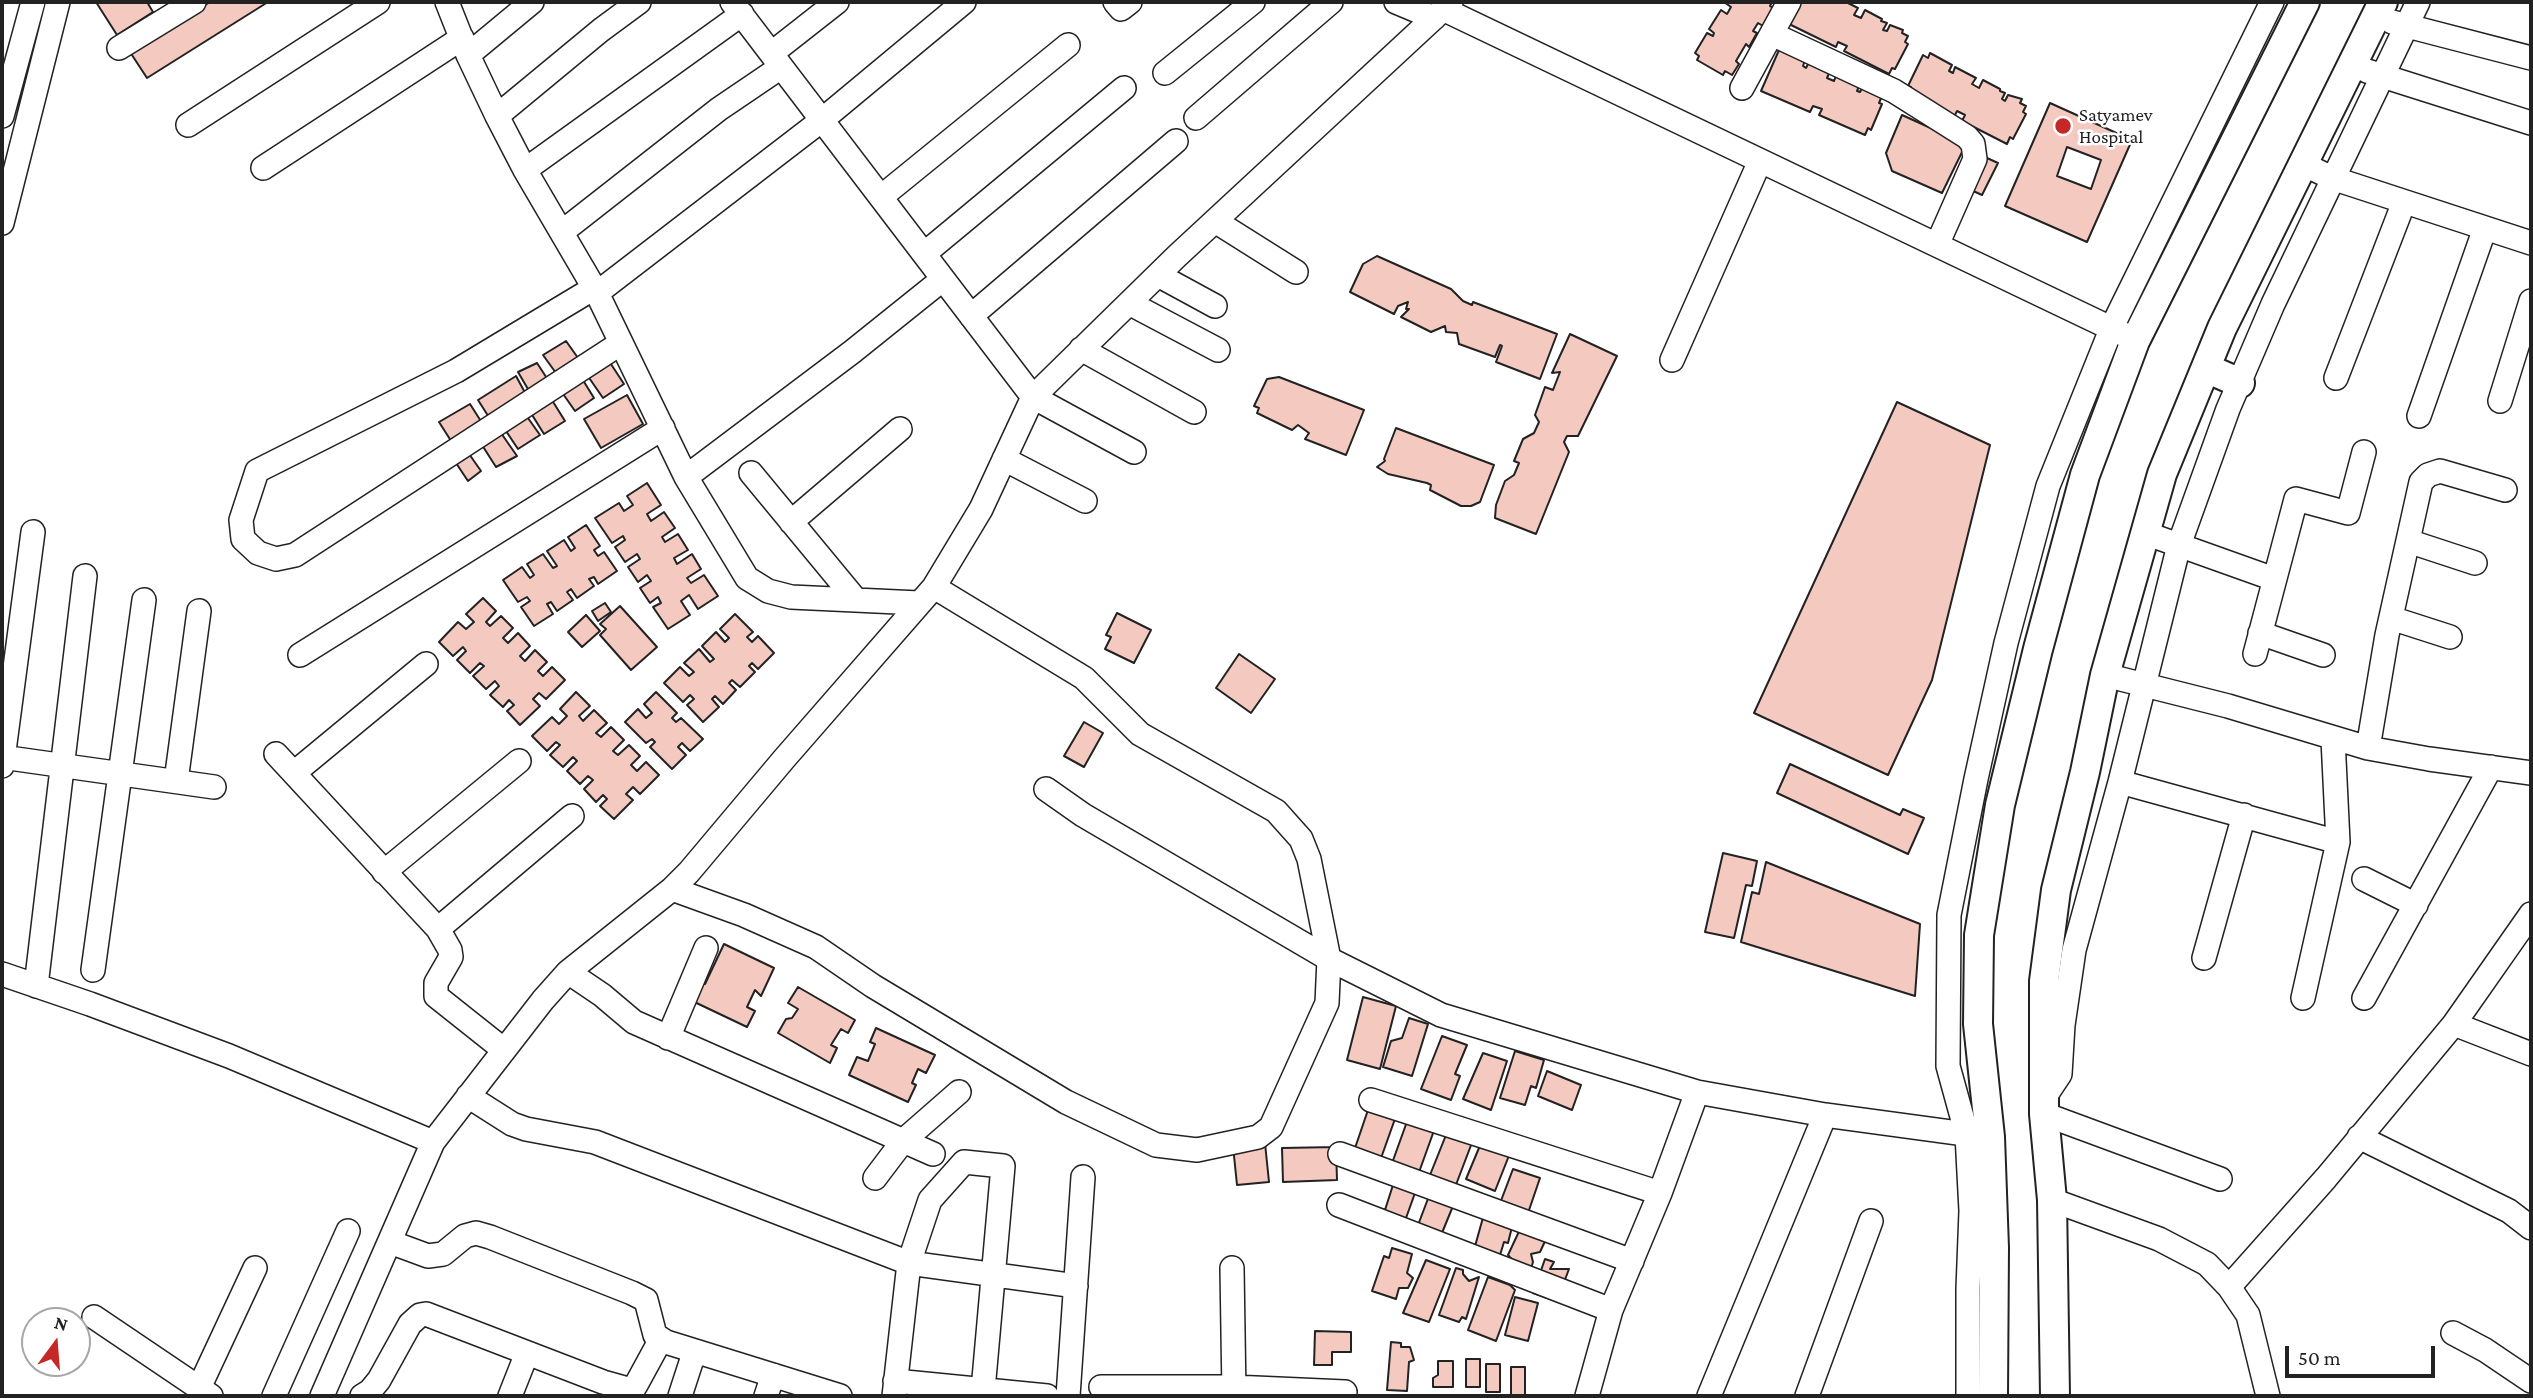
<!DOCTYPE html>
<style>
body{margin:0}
#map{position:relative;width:2533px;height:1398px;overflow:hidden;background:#fff;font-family:"Crimson Pro",serif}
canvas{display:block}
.frame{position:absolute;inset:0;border:4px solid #222;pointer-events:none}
.north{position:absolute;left:21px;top:1307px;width:70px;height:70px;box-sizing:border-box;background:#fff;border:2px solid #a7a7a7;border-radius:50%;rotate:16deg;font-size:19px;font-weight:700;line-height:28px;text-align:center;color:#222}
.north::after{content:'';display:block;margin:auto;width:24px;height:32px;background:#c62828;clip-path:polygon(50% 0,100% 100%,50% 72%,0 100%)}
.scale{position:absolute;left:2285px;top:1346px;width:150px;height:32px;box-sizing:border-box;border:4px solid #222;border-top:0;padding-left:9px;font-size:21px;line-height:24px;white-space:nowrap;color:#222;-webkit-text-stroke:5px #fff;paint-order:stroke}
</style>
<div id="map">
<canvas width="2533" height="1398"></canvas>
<div class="frame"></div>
<div class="north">N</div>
<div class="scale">50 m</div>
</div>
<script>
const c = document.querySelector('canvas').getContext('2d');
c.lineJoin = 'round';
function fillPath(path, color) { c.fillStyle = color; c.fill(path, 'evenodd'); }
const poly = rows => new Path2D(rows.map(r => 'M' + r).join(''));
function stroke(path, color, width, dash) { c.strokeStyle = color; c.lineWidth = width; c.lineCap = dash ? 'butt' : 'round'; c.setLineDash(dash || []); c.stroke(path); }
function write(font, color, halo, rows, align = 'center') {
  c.font = font + ' "Crimson Pro",serif'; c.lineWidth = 5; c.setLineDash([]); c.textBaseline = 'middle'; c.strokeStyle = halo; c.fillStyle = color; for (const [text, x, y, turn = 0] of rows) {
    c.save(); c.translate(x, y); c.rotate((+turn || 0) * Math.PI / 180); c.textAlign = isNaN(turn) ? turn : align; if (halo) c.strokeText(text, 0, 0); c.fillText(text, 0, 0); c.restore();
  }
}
const building = poly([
 [96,2,147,2,153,12,117,35,96,2],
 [210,2,268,2,147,78,130,52,210,2],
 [1772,2,1770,6,1773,8,1763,26,1758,23,1753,31,1757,33,1749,47,1746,44,1736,61,1739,64,1732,75,1725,71,1723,75,1697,60,1699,56,1695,53,1707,33,1713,36,1714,33,1709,29,1721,10,1727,14,1731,7,1724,2,1772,2],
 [1797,2,1846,2,1858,8,1854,15,1861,18,1865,10,1882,19,1881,21,1887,23,1883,30,1887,31,1890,25,1903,30,1902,33,1908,36,1905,42,1908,44,1895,69,1892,68,1889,74,1844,51,1847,46,1838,42,1836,47,1789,24,1797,2],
 [1779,50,1805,60,1803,66,1806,68,1809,62,1830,71,1827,78,1834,81,1837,73,1860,84,1857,91,1860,92,1863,86,1882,96,1879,103,1882,104,1871,130,1868,128,1865,135,1819,115,1822,109,1813,106,1810,112,1761,91,1779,50],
 [1930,53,1952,65,1949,71,1953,73,1955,67,1976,78,1972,84,1979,88,1983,80,2000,89,2000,91,2005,93,2002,99,2005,101,2008,95,2022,99,2020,103,2026,106,2023,112,2026,114,2013,139,2010,137,2007,144,1962,121,1965,115,1957,111,1954,117,1908,94,1911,87,1908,86,1923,55,1928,58,1930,53],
 [2050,103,2132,140,2087,242,2005,206,2050,103],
 [2067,147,2101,160,2091,189,2057,176,2067,147],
 [1902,115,1966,144,1942,193,1892,171,1886,153,1902,115],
 [1987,158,1998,163,1982,195,1971,190,1987,158],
 [1377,256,1451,289,1463,301,1472,305,1473,302,1557,334,1540,379,1496,362,1502,346,1500,345,1495,357,1459,344,1457,333,1446,332,1445,326,1431,332,1401,317,1409,309,1406,309,1408,302,1398,306,1394,314,1350,292,1363,264,1377,256],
 [1570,334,1617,356,1578,436,1567,436,1564,442,1569,452,1536,534,1495,518,1496,505,1505,481,1514,475,1519,463,1514,461,1523,439,1534,433,1539,422,1535,415,1545,387,1553,390,1560,372,1552,373,1570,334],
 [566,341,583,365,561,380,543,355,566,341],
 [607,358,624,384,603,398,585,372,607,358],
 [537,363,552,386,532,396,518,372,537,363],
 [516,376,529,400,492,422,478,400,516,376],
 [581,377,594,398,575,411,561,391,581,377],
 [1279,377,1364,410,1346,455,1305,439,1309,433,1298,425,1292,430,1257,413,1259,408,1254,406,1267,379,1279,377],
 [627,395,643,424,601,448,584,419,627,395],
 [550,397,565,421,544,434,529,410,550,397],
 [1897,402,1990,445,1932,680,1888,775,1754,713,1897,402],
 [470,404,484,426,453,444,439,422,470,404],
 [523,411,540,435,518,449,502,425,523,411],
 [1396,428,1494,465,1480,502,1471,506,1461,506,1430,490,1431,485,1427,483,1388,474,1377,467,1385,461,1384,459,1396,428],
 [501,433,517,456,496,467,482,445,501,433],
 [467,451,481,471,468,481,454,460,467,451],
 [647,483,661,505,647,514,651,521,664,512,675,528,662,537,665,542,678,534,688,550,674,558,677,564,692,554,701,569,687,578,691,583,704,575,718,596,698,609,689,595,681,601,690,615,668,629,653,607,661,603,658,597,650,603,640,588,651,581,647,575,638,582,628,567,640,559,637,554,625,562,615,547,625,540,623,536,612,543,595,518,619,503,624,511,633,505,627,496,647,483],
 [586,525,600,546,594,550,598,556,604,552,617,571,598,584,594,577,589,579,594,586,577,598,571,589,567,592,573,600,557,611,551,602,547,604,553,614,534,626,521,607,530,601,527,597,518,602,503,580,522,567,530,578,534,575,527,564,543,554,553,568,557,566,547,551,564,540,571,551,575,548,568,537,586,525],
 [483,598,496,611,486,622,490,626,501,616,513,628,503,638,508,643,518,633,530,646,520,656,525,661,535,650,547,662,538,671,543,676,552,667,565,680,546,699,539,693,533,699,540,706,520,725,507,711,514,705,509,700,503,707,490,695,499,686,495,681,486,689,473,676,484,666,480,663,470,673,457,660,466,651,463,647,453,656,439,642,458,622,466,629,474,622,466,614,483,598],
 [605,603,611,612,598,621,592,611,605,603],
 [620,606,657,647,631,670,600,635,606,629,600,624,620,606],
 [1117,613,1151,630,1134,663,1105,649,1111,637,1106,635,1117,613],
 [735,614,753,632,747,637,752,642,758,636,774,653,758,669,752,663,749,666,755,672,740,687,732,680,729,683,736,690,723,704,715,696,712,699,719,707,703,722,687,705,694,699,690,695,683,702,664,683,680,667,689,676,694,672,684,663,699,649,710,662,714,659,702,646,716,632,725,642,729,638,720,629,735,614],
 [586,615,600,631,582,647,568,632,586,615],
 [1239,654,1275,679,1251,713,1216,688,1239,654],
 [576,692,590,706,579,716,583,721,594,710,607,723,596,733,601,737,611,727,624,740,613,751,618,755,629,745,640,756,631,765,637,771,646,762,659,775,640,794,633,787,626,794,633,800,614,819,600,806,607,799,603,795,596,802,584,789,593,780,588,776,580,784,567,771,577,761,573,757,563,767,550,755,560,745,556,742,547,751,532,736,552,717,559,724,567,716,560,709,576,692],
 [656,692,677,713,672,718,676,722,681,718,703,739,690,751,682,743,678,747,686,755,672,769,650,747,655,742,652,739,646,743,625,722,638,709,646,718,652,713,644,704,656,692],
 [1084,722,1103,733,1084,767,1064,756,1084,722],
 [1790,764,1900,815,1903,809,1924,818,1908,854,1777,793,1790,764],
 [1723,853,1757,861,1752,886,1746,885,1734,938,1705,932,1723,853],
 [1766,862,1920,924,1915,996,1741,942,1752,892,1759,894,1766,862],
 [724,944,774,968,761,996,755,990,747,1007,755,1011,747,1027,686,998,695,980,705,984,724,944],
 [798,987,855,1020,848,1033,841,1029,831,1045,837,1048,830,1063,778,1033,786,1019,792,1018,798,1009,788,1003,798,987],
 [1363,997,1396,1006,1380,1069,1347,1060,1363,997],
 [1409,1018,1428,1024,1412,1076,1383,1067,1391,1041,1402,1038,1409,1018],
 [876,1028,935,1055,926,1073,918,1069,912,1083,916,1085,908,1102,849,1075,857,1057,868,1061,875,1044,870,1042,876,1028],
 [1442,1036,1467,1045,1455,1074,1460,1076,1451,1100,1421,1089,1442,1036],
 [1515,1051,1544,1060,1536,1088,1531,1086,1525,1105,1500,1098,1515,1051],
 [1483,1053,1507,1061,1491,1110,1463,1099,1483,1053],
 [1547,1071,1581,1085,1572,1110,1538,1096,1547,1071],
 [1369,1107,1396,1116,1380,1161,1354,1151,1369,1107],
 [1409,1116,1436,1125,1418,1175,1391,1166,1409,1116],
 [1448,1130,1473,1140,1454,1190,1428,1180,1448,1130],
 [1484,1136,1512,1148,1495,1191,1466,1179,1484,1136],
 [1265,1143,1269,1182,1237,1185,1233,1146,1265,1143],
 [1336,1147,1337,1180,1283,1182,1282,1148,1336,1147],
 [1513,1169,1540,1178,1527,1216,1499,1206,1513,1169],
 [1393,1185,1415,1193,1401,1232,1376,1207,1385,1210,1393,1185],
 [1429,1196,1453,1206,1435,1250,1412,1241,1429,1196],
 [1484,1214,1513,1223,1508,1243,1504,1242,1497,1265,1472,1257,1484,1214],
 [1522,1225,1547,1237,1540,1252,1531,1254,1533,1262,1528,1278,1508,1255,1522,1225],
 [1392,1248,1412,1254,1407,1273,1413,1278,1408,1288,1399,1288,1396,1299,1372,1291,1384,1256,1389,1258,1392,1248],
 [1545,1259,1554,1262,1550,1269,1569,1269,1563,1285,1570,1287,1564,1304,1533,1293,1545,1259],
 [1426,1260,1450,1269,1429,1322,1403,1313,1426,1260],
 [1456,1268,1463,1270,1463,1274,1469,1281,1479,1277,1466,1319,1462,1317,1459,1322,1439,1315,1456,1268],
 [1488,1277,1510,1285,1515,1290,1496,1341,1468,1330,1488,1277],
 [1515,1297,1538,1303,1528,1341,1505,1335,1515,1297],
 [1315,1331,1351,1332,1351,1352,1332,1352,1332,1365,1314,1365,1315,1331],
 [1391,1342,1401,1343,1401,1347,1410,1347,1414,1360,1409,1362,1407,1391,1387,1390,1391,1342],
 [1466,1359,1480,1359,1480,1387,1466,1387,1466,1359],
 [1438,1361,1453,1361,1453,1387,1433,1387,1433,1378,1438,1375,1438,1361],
 [1486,1364,1500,1364,1500,1392,1486,1392,1486,1364],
 [1511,1367,1525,1367,1525,1395,1511,1395,1511,1367]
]);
const minor = poly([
 [447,2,468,55,497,116,525,170,597,293,686,477,747,578,768,591,791,597,919,603],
 [732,2,1033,397,1134,452],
 [1115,2,1121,9,1130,2],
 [1396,2,1434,18],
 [1443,9,2123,334],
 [2392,22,2531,58],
 [1772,34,1894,91,1967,137,1973,144,1975,159,1937,245],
 [119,48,194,2],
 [772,53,837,2],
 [468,55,532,2],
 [2367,71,2531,123],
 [1165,73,1253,2],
 [1742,88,1789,2],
 [2,116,33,2],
 [497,116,601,30,639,2],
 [1196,118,1331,2],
 [188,125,378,2],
 [2303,164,2332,178,2531,243],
 [263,168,462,38],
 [525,170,742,14],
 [881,197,1068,45],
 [1215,221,1296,272],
 [2,223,58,2],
 [562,232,719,109,781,67],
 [924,254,1124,88],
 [1158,275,1215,306],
 [594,288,456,371,257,471,241,520,243,539,258,553,276,559,295,555,621,343],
 [597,293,822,120,964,2],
 [1129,303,1218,350],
 [971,316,1176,141],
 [1081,349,1194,412],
 [1672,360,1760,161],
 [2336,378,2404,202],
 [2500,401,2531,301],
 [2419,416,2485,228],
 [1004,459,1085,501],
 [751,473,856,600],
 [686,477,852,352,943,279],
 [791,522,900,429],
 [2145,533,2274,579],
 [2408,541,2475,563],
 [2391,618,2450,637],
 [2260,633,2323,655],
 [2255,654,2296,499,2348,513,2364,452],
 [300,655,663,428],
 [2105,675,2228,706,2368,748,2429,759,2531,773],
 [2368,748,2387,635,2421,482,2428,475,2440,471,2505,490],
 [276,754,438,929,450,950,451,957,436,983,436,996,504,1050],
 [2,757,214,787],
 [2,766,33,532],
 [294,773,426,664],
 [176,781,199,611],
 [2120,782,2338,842],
 [1046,789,1083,815,1329,959,1441,1015,1697,1092,1825,1115,1980,1136],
 [384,872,519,761],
 [2364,879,2416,905],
 [672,889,744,915,816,947,873,986,1066,1102,1156,1145,1197,1150,1258,1137,1271,1127,1327,1003,1329,959,1309,859,1301,839,1276,811,1140,734,1084,678,934,587],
 [438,929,572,816],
 [2204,958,2244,815],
 [93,970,144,600],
 [568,972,602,995,634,1022,933,1154],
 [2,974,90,1004,229,1056,433,1142],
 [36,986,85,576],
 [2303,998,2338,842,2333,739],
 [2364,998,2491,767],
 [2454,1024,2531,1054],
 [668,1038,706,948],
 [468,1096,512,1124,526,1129,595,1142,909,1263,1076,1286],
 [2044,1098,2060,1074,2063,1025,2074,950,2120,782,2179,545,2228,409,2273,304,2418,2],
 [1371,1100,1660,1193],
 [2044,1114,2220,1179],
 [2359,1137,2509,1211,2531,1228],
 [1340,1154,1632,1261],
 [875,1178,903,1141,959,1092],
 [2052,1200,2159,1239,2207,1264,2229,1287,2248,1315,2268,1396],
 [1339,1205,1611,1310],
 [390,1242,428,1256,443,1254,465,1236,476,1233,490,1237,632,1293,646,1300,655,1335,666,1342,840,1396],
 [1232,1268,1234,1396],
 [2229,1287,2326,1178,2454,1024,2531,914],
 [94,1317,211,1396],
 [2453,1333,2485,1350,2531,1381],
 [895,1381,1047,1396],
 [1101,1387,1233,1387,1345,1392],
 [199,1388,255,1268],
 [274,1396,348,1231],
 [322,1396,433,1142,543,1000,568,972,672,889,689,872,784,759,934,587,981,509,1033,397,1177,256,1451,2],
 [362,1396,370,1391,379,1380,410,1324,420,1315,426,1314,603,1382,628,1389,634,1388,637,1383,661,1339],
 [510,1396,527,1353],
 [680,1396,694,1353],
 [766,1396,773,1375],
 [894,1396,909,1263,930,1200,964,1162,1003,1166,983,1390],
 [1068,1396,1083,1177],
 [1587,1396,1611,1310,1660,1193,1697,1092],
 [1709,1396,1825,1115],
 [1807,1396,1871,1221],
 [1968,1396,1968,1289,1971,1211,1967,1135,1948,1066,1949,915,1976,779,2006,643,2048,486,2112,327,2272,2]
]);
const major = poly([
 [2206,368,2240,383],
 [1993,1396,1994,1248,1990,1137,1978,1024,1979,935,2000,805,2038,649,2085,475,2135,341,2305,2],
 [2055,1396,2052,1200,2044,1114,2044,981,2056,890,2085,772,2105,675,2162,474,2222,328,2383,2]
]);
const markers = [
 [2063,126,9,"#c62828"]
];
const poiNames = [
 ["Satyamev",2079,115],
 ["Hospital",2079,137]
];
fillPath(building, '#f3c9c0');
stroke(building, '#222', 2);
stroke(minor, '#222', 26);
stroke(major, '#222', 32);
stroke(minor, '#fff', 23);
stroke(major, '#fff', 28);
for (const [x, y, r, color] of markers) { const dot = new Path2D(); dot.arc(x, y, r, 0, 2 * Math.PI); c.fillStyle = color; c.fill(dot); stroke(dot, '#fff', 2.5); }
write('19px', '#222', '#fff', poiNames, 'left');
</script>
